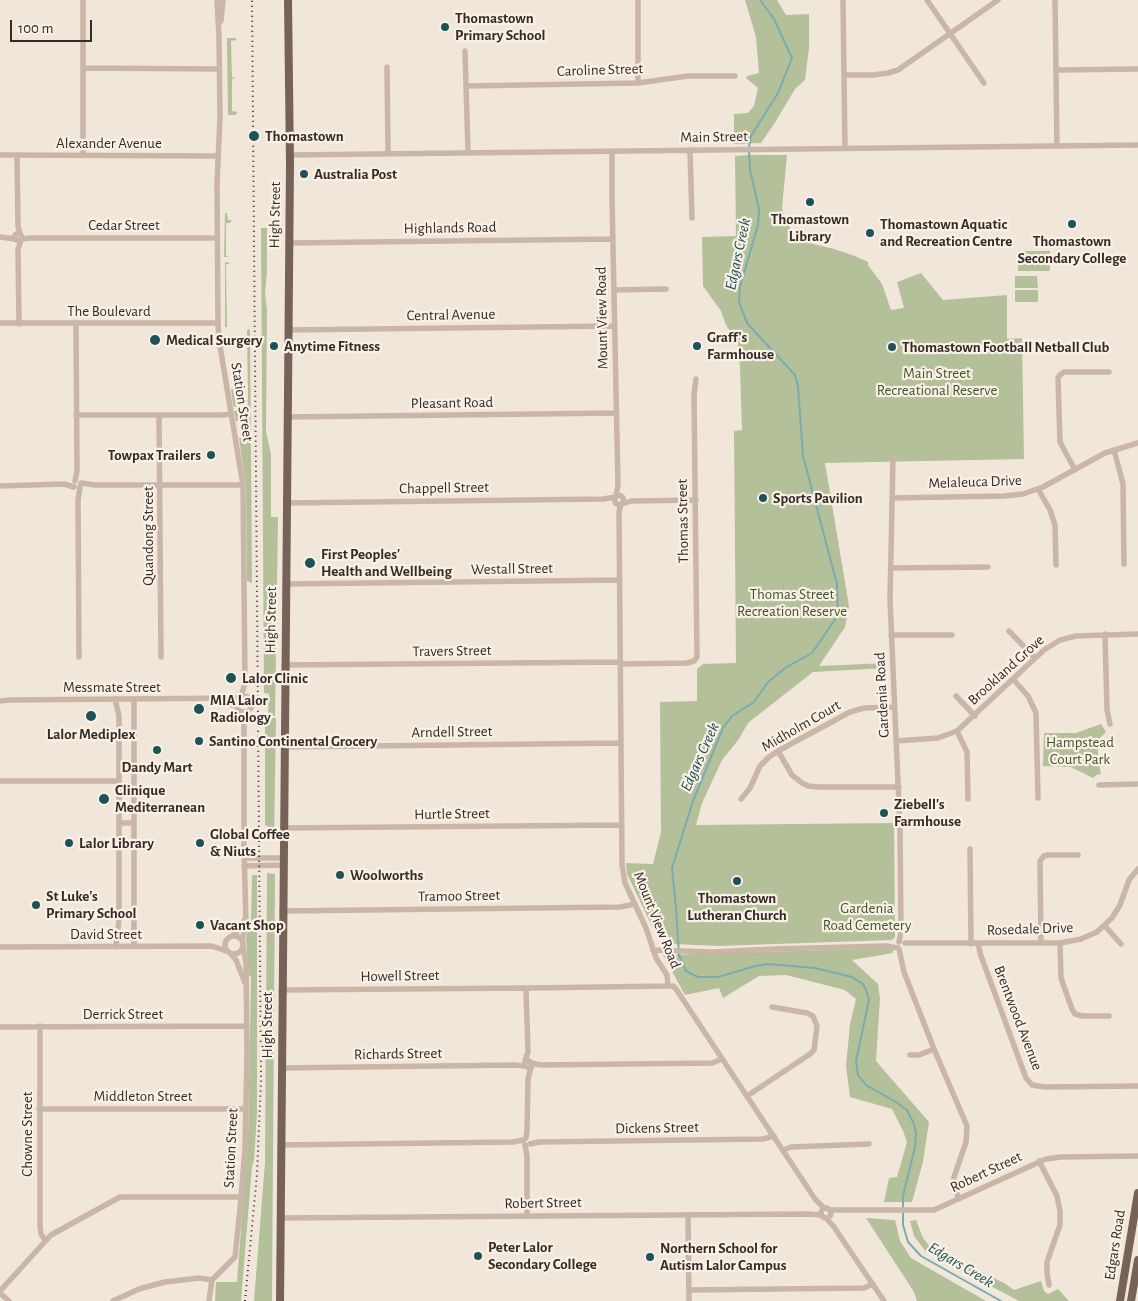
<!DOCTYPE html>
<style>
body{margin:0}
#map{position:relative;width:1138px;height:1301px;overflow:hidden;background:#f1e6da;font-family:"Alegreya Sans",sans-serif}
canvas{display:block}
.scale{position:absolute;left:10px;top:20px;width:82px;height:22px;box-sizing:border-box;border:2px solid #352b27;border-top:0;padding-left:6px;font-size:15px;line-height:18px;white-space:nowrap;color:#352b27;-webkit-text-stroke:4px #f9f0e6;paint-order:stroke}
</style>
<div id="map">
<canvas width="1138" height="1301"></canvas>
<div class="scale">100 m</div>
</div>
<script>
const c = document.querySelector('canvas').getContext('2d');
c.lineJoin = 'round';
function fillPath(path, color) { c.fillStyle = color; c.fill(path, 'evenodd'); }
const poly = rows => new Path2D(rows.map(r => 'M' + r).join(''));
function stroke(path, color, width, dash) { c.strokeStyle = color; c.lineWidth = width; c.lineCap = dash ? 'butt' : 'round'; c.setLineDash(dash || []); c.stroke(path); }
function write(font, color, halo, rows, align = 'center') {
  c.font = font + ' "Alegreya Sans",sans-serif'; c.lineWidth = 4.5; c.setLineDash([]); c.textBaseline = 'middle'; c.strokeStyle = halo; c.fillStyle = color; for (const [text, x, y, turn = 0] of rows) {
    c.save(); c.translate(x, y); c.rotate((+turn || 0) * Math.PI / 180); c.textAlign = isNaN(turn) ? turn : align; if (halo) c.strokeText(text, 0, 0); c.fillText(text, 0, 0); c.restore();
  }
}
const green = poly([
 [745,0,777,0,786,15,809,14,809,48,805,80,795,89,776,121,761,143,734,144,734,114,748,113,754,106,758,88,746,78,747,76,759,73,756,37],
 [227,38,236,38,236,40,231,41,232,77,236,78,232,79,232,111,237,112,236,115,228,115],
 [750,155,787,155,782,208,785,218,797,242,801,241,834,249,855,256,868,262,868,265,882,284,891,310,904,308,897,282,921,273,943,300,1007,295,1007,339,1022,338,1024,459,825,463,849,606,845,627,819,666,886,663,886,668,813,672,748,723,739,739,722,760,702,803,696,825,894,823,895,937,892,940,718,946,675,944,669,942,653,928,627,874,626,863,653,864,661,832,660,702,697,701,697,669,703,664,736,663,734,431,742,430,740,368,738,343,726,325,721,311,703,286,702,237,736,236,735,156],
 [225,213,227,213,228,220,232,220,230,223,226,223,226,256,230,257,224,257],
 [261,228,267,228,267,271,265,294,267,310,266,432,271,454,271,517,278,517,275,716,268,716,269,694,264,693],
 [1018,251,1050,251,1050,271,1018,271],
 [225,262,230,263,226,265,227,327,225,327],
 [1015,276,1037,276,1038,288,1015,288],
 [1015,290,1038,290,1038,302,1015,302],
 [248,329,250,330,252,583,247,581,246,488,239,438,241,438,242,442,248,441,246,428,248,428,248,419,246,419,245,415,238,416,238,421,236,421,234,411,237,410,238,415,247,414,248,401,236,402,236,407,233,406,231,389,233,389,235,400,248,400,247,331],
 [268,718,276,718,274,842,274,829,265,825,265,722],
 [1101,724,1106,732,1098,740,1098,758,1101,774,1096,775,1093,778,1071,767,1043,766,1044,733,1076,733],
 [267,873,275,874,272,1301,254,1301,265,1162],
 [252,875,257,875,257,1113,254,1160,252,1166,241,1301,215,1301,216,1282,237,1282,248,1136,251,976,249,976,246,940,249,924,251,924],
 [893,948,893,953,852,960,878,984,880,999,876,1061,929,1122,923,1162,912,1202,884,1202,889,1178,897,1177,907,1142,903,1131,892,1109,850,1097,846,1066,850,1024,856,999,845,990,786,975,759,976,723,998,719,988,685,995,663,955],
 [866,1218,895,1220,900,1241,911,1258,986,1301,917,1301,914,1292],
 [916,1220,923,1238,931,1248,1004,1283,1014,1290,1041,1281,1044,1291,1048,1294,1058,1289,1069,1301,1019,1301,926,1252,914,1236,910,1221]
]);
const stream = poly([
 [749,147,751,136,778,93,792,58,774,19,760,0],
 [749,152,750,170,759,209,758,225,740,287,739,302,747,323,795,375,798,386,803,456,837,584,838,615,812,653,785,668,768,682,754,702,732,716,723,728,693,801,672,868,676,908,679,955,686,971,698,977,718,977,755,966,768,964,815,968,852,977,863,984,866,990,869,1000,856,1061,858,1075,866,1085,896,1102,907,1110,914,1124,916,1133,915,1147,903,1196,903,1225,908,1242,921,1256,1001,1301]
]);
const minor = poly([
 [217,0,219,36,220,118,217,183,218,323,219,340,243,485,245,683,241,697],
 [638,0,638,83],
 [843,0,845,148],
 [927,0,984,83],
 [1055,0,1057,146],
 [221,21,223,0],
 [465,51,468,152],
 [387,67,388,153],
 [83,68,219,69],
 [1056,70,1138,69],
 [844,75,873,75,888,73,898,70,998,0],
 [466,86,638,83,688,76,735,76],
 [690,150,692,218],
 [612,151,612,198,618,485,616,496],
 [0,155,218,156],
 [17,155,18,226,20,234],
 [83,155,83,0],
 [290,155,1138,145],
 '14.5 237a3.5 3.5 0 1 1 7 0a3.5 3.5 0 1 1-7 0Z',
 [0,237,15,239],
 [21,239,31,238,217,238],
 [288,243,613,239],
 [614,290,666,289],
 [0,323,218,323],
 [19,324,18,249,21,240],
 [288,330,615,326],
 [76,415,223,415,231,414],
 [159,415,161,657],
 [287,417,617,413],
 [1114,450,1123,484,1124,564],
 [893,458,890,600,900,828,901,932,899,942],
 [1075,470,1060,442,1058,378,1060,375,1064,372,1109,372],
 [75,481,77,471,76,324],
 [81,483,95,485,243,485],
 [0,486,64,484,74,487],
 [1038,489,1050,510,1055,525,1056,565],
 '614.5 500a4.5 4.5 0 1 1 9 0a4.5 4.5 0 1 1-9 0Z',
 [892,498,1004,496,1023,494,1043,487,1105,453,1138,443],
 [286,503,603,499,616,497],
 [621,504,619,512,622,865,625,883,646,928,656,958,667,975,668,986,673,986,676,989,815,1199,824,1208],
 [622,504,631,501,696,500],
 [891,568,988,567],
 [285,584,620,580],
 [1009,631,1035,658],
 [1105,634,1107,710,1110,724],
 [891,635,952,635],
 [79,657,78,500,80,487],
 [621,664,687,663,694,661,697,657,694,395,696,379],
 [284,665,621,662],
 [1013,679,1028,696,1036,713,1038,798],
 [956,696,975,716],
 '236 704a8 8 0 1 1 16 0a8 8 0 1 1-16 0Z',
 [115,699,119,716,119,920,116,947],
 [0,701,10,700,239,698],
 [219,701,236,706],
 [238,710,244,725,244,847,246,925,242,941],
 [957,731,967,752,968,799],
 [896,741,938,738,957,731,1044,650,1060,640,1076,636,1138,634],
 [284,747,621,743],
 [778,751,792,775,802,783,808,786,818,787,899,787],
 [0,781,119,781],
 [1099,785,1138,784],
 [741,799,750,788,760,766,769,757,778,751,850,712,864,708,894,707],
 [119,823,134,823],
 [283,828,622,825],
 [970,849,971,944],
 [244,858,283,858],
 [244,866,283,865],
 [282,911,620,907,635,904],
 [1105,926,1121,944],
 [233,935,240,929,245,919],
 '225 945a9 9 0 1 1 18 0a9 9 0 1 1-18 0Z',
 [905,943,1060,943,1081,939,1097,932,1112,918,1120,905,1129,880,1138,869],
 [1041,943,1040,861,1044,856,1048,855,1078,855],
 [1060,943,1061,978,1072,1009,1075,1014,1082,1016,1109,1016],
 [978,944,981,956,1026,1078,1032,1085,1045,1087,1138,1086],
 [134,946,134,699],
 [0,947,212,946,226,951],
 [899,949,904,972,934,1049,967,1126,966,1142,954,1177,954,1186,959,1199],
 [653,950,713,952,773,949,887,946,898,948],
 [231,954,236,960,245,983],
 [529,988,668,986],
 [281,990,526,988],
 [40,1026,40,1225,41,1234,45,1240],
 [0,1027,246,1026],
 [910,1055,919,1055,934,1049],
 [525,1061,528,1052,526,991],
 [531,1063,541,1065,712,1063,722,1059],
 [281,1068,515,1065,524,1066],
 [747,1096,810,1054,814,1050,817,1026,813,1016,807,1013,772,1007],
 [39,1109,246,1109],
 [526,1138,527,1130,528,1079,532,1064,529,1061,525,1061,524,1066,530,1068],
 [530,1144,539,1142,763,1139,774,1136],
 [280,1145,513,1142,524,1140],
 [525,1145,527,1156,527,1216],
 [783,1150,791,1147,869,1144],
 [1039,1161,1057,1196,1060,1211,1060,1225,1047,1262,1047,1273,1049,1285],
 '821 1213a5 5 0 1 1 10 0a5 5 0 1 1-10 0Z',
 [829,1210,934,1210,1046,1159,1061,1157,1138,1156],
 [688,1215,689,1301],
 [280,1218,807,1214,822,1215],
 [826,1218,834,1227,884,1301],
 [689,1290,864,1288,873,1284],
 [0,1291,51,1235,120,1197,241,1197],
 [0,1293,9,1301],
 [113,1301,139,1289,165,1282,199,1278,212,1280],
 [209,1301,212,1280,235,1257,240,1209,245,1149,247,1051,246,963,243,946]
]);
const major = poly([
 [280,1301,290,165,288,0],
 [1120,1301,1138,1193],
 [1131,1301,1138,1260]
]);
const rail = poly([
 [245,1301,257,1174,261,1080,252,0]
]);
const markers = [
 [445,27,5,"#1d5356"],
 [254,136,6,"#1d5356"],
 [304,174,5,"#1d5356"],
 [810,202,5,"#1d5356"],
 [1072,224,5,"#1d5356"],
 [870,233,5,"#1d5356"],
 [155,340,6,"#1d5356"],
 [274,346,5,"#1d5356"],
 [697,346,5,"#1d5356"],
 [892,347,5,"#1d5356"],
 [211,455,5,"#1d5356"],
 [763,498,5,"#1d5356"],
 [310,563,6,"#1d5356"],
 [231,678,6,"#1d5356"],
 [199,709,6,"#1d5356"],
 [91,716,6,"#1d5356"],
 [199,741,5,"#1d5356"],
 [157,750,5,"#1d5356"],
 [104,799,6,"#1d5356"],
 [884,813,5,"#1d5356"],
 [69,843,5,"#1d5356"],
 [200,843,5,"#1d5356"],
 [340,875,5,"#1d5356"],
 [737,881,5,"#1d5356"],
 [36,905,5,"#1d5356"],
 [200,925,5,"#1d5356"],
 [478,1256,5,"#1d5356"],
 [650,1257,5,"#1d5356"]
];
const poiNames = [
 ["Thomastown",455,18],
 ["Primary School",455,35],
 ["Thomastown",265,136],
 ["Australia Post",314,174],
 ["Thomastown",810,219,"center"],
 ["Library",810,236,"center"],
 ["Thomastown Aquatic",880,224],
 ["and Recreation Centre",880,241],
 ["Thomastown",1072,241,"center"],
 ["Secondary College",1072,258,"center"],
 ["Graff's",707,337],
 ["Farmhouse",707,354],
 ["Medical Surgery",166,340],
 ["Anytime Fitness",284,346],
 ["Thomastown Football Netball Club",902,347],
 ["Towpax Trailers",201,455,"right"],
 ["Sports Pavilion",773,498],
 ["First Peoples'",321,554],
 ["Health and Wellbeing",321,571],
 ["Lalor Clinic",242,678],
 ["MIA Lalor",210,700],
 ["Radiology",210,717],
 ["Lalor Mediplex",91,734,"center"],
 ["Santino Continental Grocery",209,741],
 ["Dandy Mart",157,767,"center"],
 ["Clinique",115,790],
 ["Mediterranean",115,807],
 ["Ziebell's",894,804],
 ["Farmhouse",894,821],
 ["Global Coffee",210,834],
 ["& Niuts",210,851],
 ["Lalor Library",79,843],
 ["Woolworths",350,875],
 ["St Luke's",46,896],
 ["Primary School",46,913],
 ["Thomastown",737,898,"center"],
 ["Lutheran Church",737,915,"center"],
 ["Vacant Shop",210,925],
 ["Peter Lalor",488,1247],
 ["Secondary College",488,1264],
 ["Northern School for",660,1248],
 ["Autism Lalor Campus",660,1265]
];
const streetNames = [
 ["Caroline Street",600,70,-2],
 ["Main Street",714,137,-1],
 ["Alexander Avenue",109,143],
 ["High Street",275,215,-89],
 ["Cedar Street",124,225],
 ["Highlands Road",450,228,-1],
 ["The Boulevard",109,311],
 ["Central Avenue",451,315,-1],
 ["Mount View Road",602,318,-91],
 ["Station Street",242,402,81],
 ["Pleasant Road",452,403,-1],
 ["Melaleuca Drive",975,482,-2],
 ["Chappell Street",444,488,-1],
 ["Thomas Street",683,521,-91],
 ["Quandong Street",148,536,-90],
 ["Westall Street",512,569,-1],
 ["High Street",271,620,-89],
 ["Travers Street",452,651,-1],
 ["Brookland Grove",1006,670,-42],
 ["Messmate Street",112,687],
 ["Gardenia Road",882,695,-93],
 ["Midholm Court",801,726,-30],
 ["Arndell Street",452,732,-1],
 ["Hurtle Street",452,814,-1],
 ["Tramoo Street",459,896,-1],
 ["Mount View Road",657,920,68],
 ["Rosedale Drive",1030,929,-2],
 ["David Street",106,934],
 ["Howell Street",400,976,-1],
 ["Derrick Street",123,1014],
 ["Brentwood Avenue",1018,1018,69],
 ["High Street",267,1025,-90],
 ["Richards Street",398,1054,-1],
 ["Middleton Street",143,1096],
 ["Dickens Street",657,1128,-1],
 ["Chowne Street",27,1134,-90],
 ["Station Street",231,1148,-87],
 ["Robert Street",986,1172,-25],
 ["Robert Street",543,1203,-1],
 ["Edgars Road",1115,1245,-81]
];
const parkNames = [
 ["Main Street",937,373],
 ["Recreational Reserve",937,390],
 ["Thomas Street",792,594],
 ["Recreation Reserve",792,611],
 ["Hampstead",1080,742],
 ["Court Park",1080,759],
 ["Gardenia",867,908],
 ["Road Cemetery",867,925]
];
const waterNames = [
 ["Edgars Creek",738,254,-78],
 ["Edgars Creek",700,757,-66],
 ["Edgars Creek",961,1265,31]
];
fillPath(green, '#b4c09a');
stroke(stream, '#7aacae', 2);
stroke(minor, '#c9b6a6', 5.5);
stroke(major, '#776258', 8);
stroke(rail, '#352b27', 2, [1, 4]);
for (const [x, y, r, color] of markers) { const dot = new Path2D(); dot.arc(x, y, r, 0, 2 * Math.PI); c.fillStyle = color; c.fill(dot); stroke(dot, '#f9f0e6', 2); }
write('bold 15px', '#352b27', '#f9f0e6', poiNames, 'left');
write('15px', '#352b27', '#f9f0e6', streetNames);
write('15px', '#45532b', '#f9f0e6', parkNames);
write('italic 16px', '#1d5356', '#f9f0e6', waterNames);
</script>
